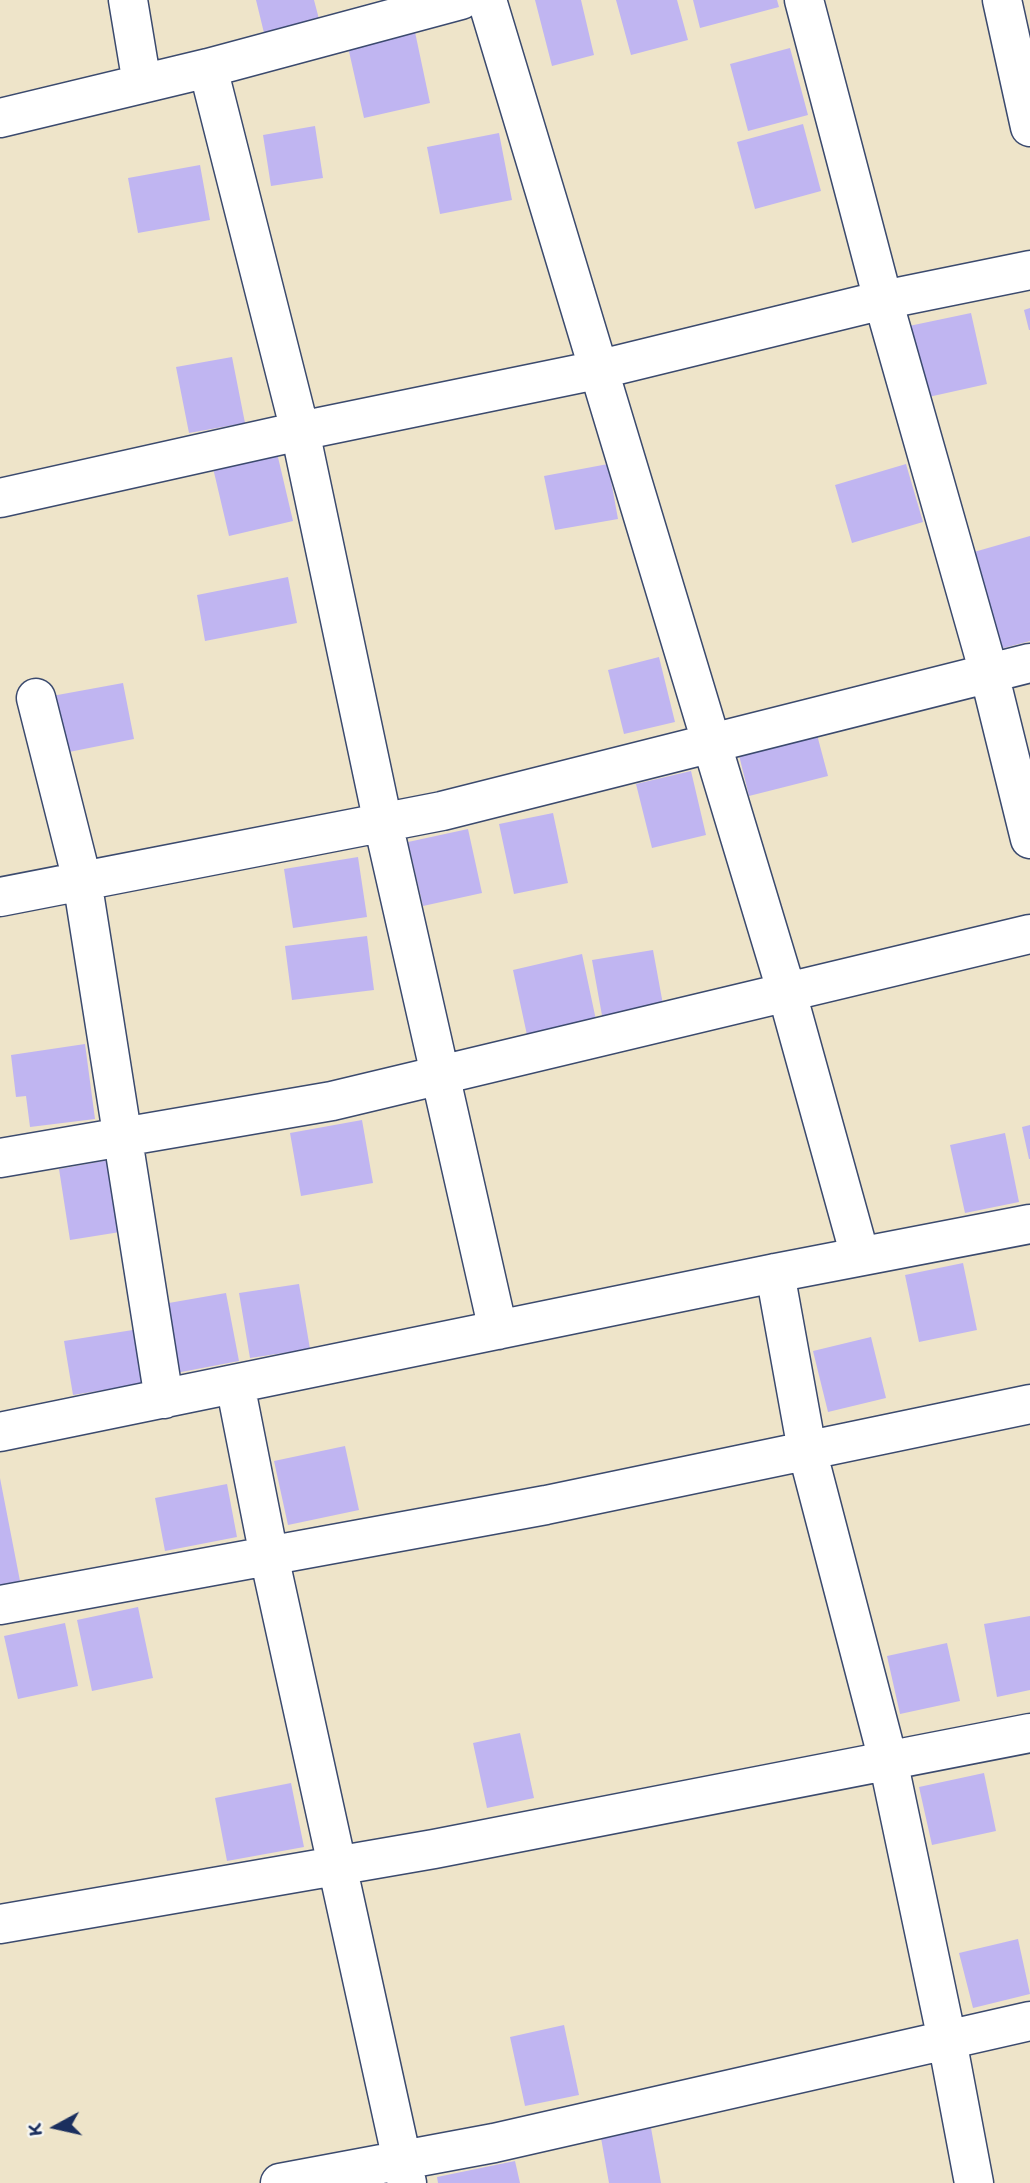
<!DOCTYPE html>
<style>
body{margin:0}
#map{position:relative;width:1030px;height:2183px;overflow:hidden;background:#eee4c9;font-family:Itim,sans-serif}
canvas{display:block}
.north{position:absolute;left:21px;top:2092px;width:70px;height:70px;-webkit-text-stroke:5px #f6f6f2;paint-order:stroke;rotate:262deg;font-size:19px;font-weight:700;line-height:28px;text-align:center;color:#1b2f5e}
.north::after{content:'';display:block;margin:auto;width:24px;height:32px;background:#1b2f5e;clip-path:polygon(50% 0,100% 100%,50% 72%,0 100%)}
</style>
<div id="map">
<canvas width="1030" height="2183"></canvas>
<div class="north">K</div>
</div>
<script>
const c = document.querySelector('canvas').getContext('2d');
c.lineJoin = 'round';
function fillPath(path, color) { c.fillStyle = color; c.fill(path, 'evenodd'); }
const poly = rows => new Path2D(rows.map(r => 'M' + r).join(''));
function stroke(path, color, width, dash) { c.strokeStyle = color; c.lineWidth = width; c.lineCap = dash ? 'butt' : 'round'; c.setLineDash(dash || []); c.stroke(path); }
const building = poly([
 [256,0,314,0,319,19,264,33],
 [535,0,581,0,594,55,552,66],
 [616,0,677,0,688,40,631,55],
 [693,0,777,0,779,7,700,28],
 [415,32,430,103,364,118,348,47],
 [790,48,808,115,748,131,730,64],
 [803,124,821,191,755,209,737,142],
 [315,126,323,178,271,186,263,135],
 [499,133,512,200,440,214,427,147],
 [200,165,210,220,138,233,128,178],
 [1030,308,1030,330,1029,330,1024,310],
 [971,313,987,384,924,398,909,326],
 [232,357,245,423,189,433,176,367],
 [277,453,293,521,229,536,213,468],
 [608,464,618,519,555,530,544,476],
 [906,464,923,522,852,543,835,485],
 [1030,536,1030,641,1000,649,974,552],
 [288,577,297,623,205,641,197,595],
 [659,657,675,722,624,734,608,670],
 [123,683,134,739,64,753,52,696],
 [816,731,828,776,749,796,738,751],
 [691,771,706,835,652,848,636,784],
 [553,813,568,883,514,894,499,824],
 [468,829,482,893,423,906,408,842],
 [358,857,367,917,293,928,284,869],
 [367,936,374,990,292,1000,285,946],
 [653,950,664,1010,603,1021,592,960],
 [582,954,596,1020,527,1035,513,970],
 [85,1044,95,1119,30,1127,26,1096,16,1097,11,1055],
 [362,1120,373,1183,301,1196,290,1133],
 [1030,1125,1030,1159,1029,1159,1022,1127],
 [1005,1133,1019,1202,965,1213,950,1145],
 [109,1160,120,1232,70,1240,59,1169],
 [963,1263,977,1330,919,1342,905,1275],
 [299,1284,310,1349,250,1358,239,1293],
 [226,1293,239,1361,176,1373,163,1304],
 [139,1329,148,1383,73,1395,64,1341],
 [871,1337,886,1398,828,1412,813,1351],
 [345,1446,359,1510,288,1525,274,1461],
 [0,1478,20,1581,0,1585],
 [227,1484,237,1537,165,1551,155,1498],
 [138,1607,153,1678,92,1691,77,1620],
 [1030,1616,1030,1690,997,1697,984,1624],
 [65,1623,78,1686,18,1699,4,1636],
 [947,1643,960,1701,900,1714,887,1656],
 [520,1733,534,1798,487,1808,473,1743],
 [984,1773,996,1831,932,1845,919,1787],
 [291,1783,304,1847,227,1861,215,1798],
 [1018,1939,1030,1994,973,2008,959,1953],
 [564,2025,579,2095,525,2106,510,2037],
 [651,2128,661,2183,609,2183,601,2138],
 [515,2161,520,2183,438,2183,437,2177]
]);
const minor = poly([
 [128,0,142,84],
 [487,0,787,993,860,1256],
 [804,0,883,300,989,673,1030,839],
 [1002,0,1030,127],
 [208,68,300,431,383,823,498,1330],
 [0,118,208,68,461,0],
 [0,498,300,431,597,370,883,300,1030,270],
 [36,698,82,880,164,1399],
 [0,897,442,811,1030,663],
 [0,1158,332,1101,1030,934],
 [775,1273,807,1450,888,1760,947,2040,974,2183],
 [235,1384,269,1556,407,2183],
 [0,1432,775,1273,1030,1224],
 [0,1605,546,1505,1030,1404],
 [0,1924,434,1849,1030,1733],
 [280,2183,494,2143,1030,2021]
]);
fillPath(building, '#c0b5f1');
stroke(minor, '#3b4a6e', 41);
stroke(minor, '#fff', 38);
</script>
